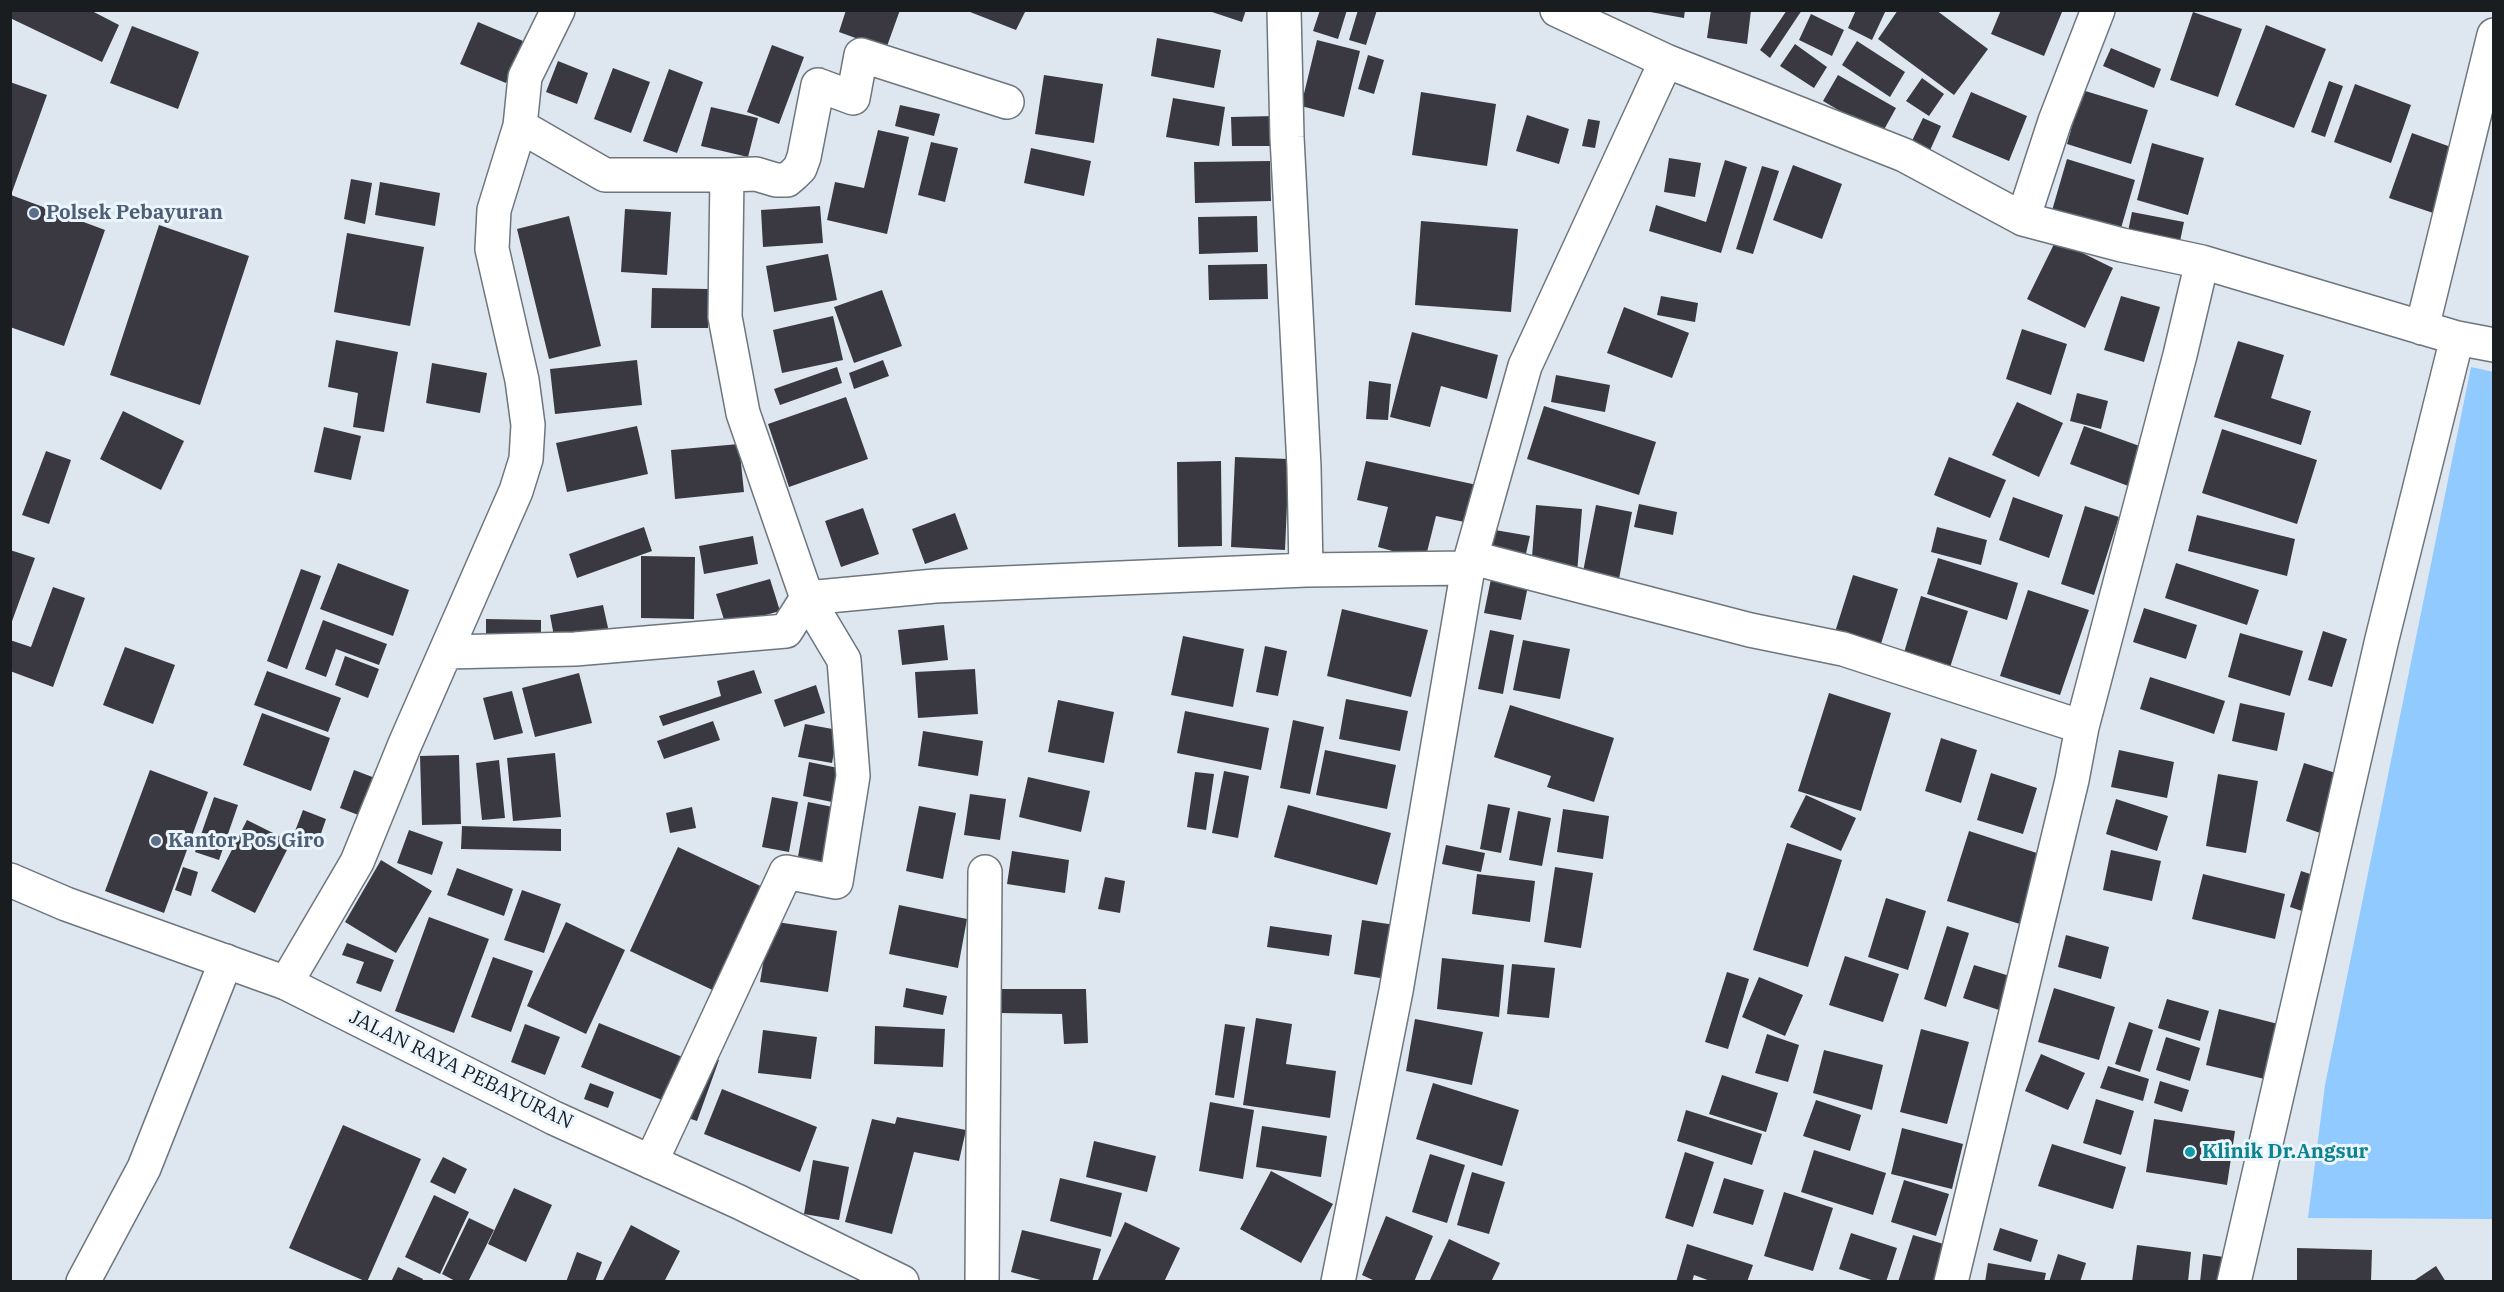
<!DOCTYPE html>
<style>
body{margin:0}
#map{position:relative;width:2504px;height:1292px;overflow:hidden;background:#dee7f0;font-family:"IBM Plex Serif",serif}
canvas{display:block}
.frame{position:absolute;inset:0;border:12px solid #1a1d20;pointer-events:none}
</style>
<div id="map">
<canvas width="2504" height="1292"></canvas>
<div class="frame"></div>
</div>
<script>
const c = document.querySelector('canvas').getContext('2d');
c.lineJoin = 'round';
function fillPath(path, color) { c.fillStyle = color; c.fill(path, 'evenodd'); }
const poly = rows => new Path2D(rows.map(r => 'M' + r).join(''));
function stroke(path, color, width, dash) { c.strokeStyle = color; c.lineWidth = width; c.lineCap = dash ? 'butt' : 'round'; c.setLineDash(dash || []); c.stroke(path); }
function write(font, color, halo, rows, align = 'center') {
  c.font = font + ' "IBM Plex Serif",serif'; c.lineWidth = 6; c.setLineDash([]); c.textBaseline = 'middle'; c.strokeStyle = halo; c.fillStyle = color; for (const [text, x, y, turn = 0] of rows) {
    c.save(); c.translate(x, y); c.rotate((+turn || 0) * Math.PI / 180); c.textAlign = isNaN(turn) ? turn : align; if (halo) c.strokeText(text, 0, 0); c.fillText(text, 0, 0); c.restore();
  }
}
const green = poly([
 [2471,367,2494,372,2493,1219,2308,1218,2325,1085]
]);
const building = poly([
 [10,10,90,10,119,25,102,62,10,18],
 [846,10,900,10,886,49,839,32],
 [965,10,1026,10,1016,30],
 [1206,10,1246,10,1242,22],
 [1320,10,1347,10,1338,39,1313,31],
 [1358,10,1377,10,1366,45,1349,40],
 [1639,10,1685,10,1684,18],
 [1711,10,1751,10,1747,44,1707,38],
 [1787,10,1802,10,1770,58,1760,50],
 [1856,10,1886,10,1872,40,1848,28],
 [1898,10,1936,10,1988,49,1954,95,1878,39],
 [2001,10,2062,12,2044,56,1991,34],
 [2193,12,2242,29,2218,97,2170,80],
 [1811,14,1844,30,1832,56,1799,40],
 [478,22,523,41,506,83,460,64],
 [2266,25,2326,49,2294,128,2235,105],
 [132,26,199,52,178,109,110,83],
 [1157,38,1221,50,1214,88,1151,76],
 [1317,40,1360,51,1344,117,1301,106],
 [1857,41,1905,72,1890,97,1842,65],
 [1795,44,1827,67,1814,88,1780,66],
 [772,45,804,57,779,124,747,112],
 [2111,48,2161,69,2154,88,2103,66],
 [1368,55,1384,60,1374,94,1358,89],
 [558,61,588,73,577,104,546,92],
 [613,68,650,82,631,133,594,119],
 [669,69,703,82,677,153,643,141],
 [1044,75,1103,84,1094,143,1035,134],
 [1838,75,1896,108,1881,135,1823,101],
 [1922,78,1944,94,1929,116,1906,101],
 [2329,81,2343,86,2325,137,2311,132],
 [10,82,47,95,11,195,105,230,64,346,10,327],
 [2355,84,2411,105,2391,163,2334,142],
 [2082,90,2148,110,2131,164,2067,144],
 [1421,92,1496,104,1487,166,1412,155],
 [1971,92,2027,116,2009,161,1952,137],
 [1173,98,1225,107,1219,146,1166,137],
 [900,105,940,114,934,136,895,126],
 [711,107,758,118,748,157,701,146],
 [1527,115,1569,129,1559,164,1516,151],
 [1275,116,1276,146,1232,146,1231,117],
 [1923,118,1941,126,1927,157,1908,149],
 [1588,119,1600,121,1595,148,1582,146],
 [878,130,909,137,887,234,827,220,835,182,864,188],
 [2412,133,2462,151,2439,215,2389,198],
 [931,142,958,148,945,202,918,195],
 [2152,143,2204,158,2188,215,2137,200],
 [1031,148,1091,161,1084,196,1024,183],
 [1669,158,1701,163,1695,197,1664,192],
 [2067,159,2135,180,2119,235,2051,214],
 [1725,160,1747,167,1721,253,1649,231,1656,205,1706,222],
 [1270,161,1271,201,1195,203,1194,162],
 [1793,165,1842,184,1822,239,1773,220],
 [1762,166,1779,171,1753,254,1736,249],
 [351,179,372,183,365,224,344,219],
 [380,182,440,193,435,226,375,215],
 [820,206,823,243,763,247,761,210],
 [625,209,671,212,667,275,621,272],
 [2132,212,2184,222,2178,251,2126,241],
 [569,216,601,346,549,359,517,229],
 [1257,216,1258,252,1199,254,1198,217],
 [1421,221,1518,229,1511,312,1415,305],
 [159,225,249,256,200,405,110,375],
 [347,233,424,247,410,326,334,312],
 [2056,240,2113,268,2085,328,2027,299],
 [828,254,837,300,774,312,766,266],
 [1267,264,1268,299,1209,300,1208,265],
 [652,288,708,289,708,328,651,328],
 [882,290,902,346,854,363,834,307],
 [1661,296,1698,303,1695,322,1657,315],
 [2121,296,2160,307,2144,362,2104,350],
 [1624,307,1689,333,1672,378,1607,353],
 [833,316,843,360,782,373,773,330],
 [2022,329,2067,344,2051,395,2006,379],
 [1412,332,1498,355,1487,399,1441,386,1430,427,1390,417],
 [336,340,398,352,384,432,353,427,358,393,328,387],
 [2238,341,2284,355,2271,398,2311,411,2301,445,2214,417],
 [637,360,642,405,555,414,550,369],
 [883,360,889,376,854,389,849,373],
 [432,363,487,373,480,413,426,403],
 [837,367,842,383,780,405,774,389],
 [1556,375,1610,385,1605,412,1551,402],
 [1369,381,1391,384,1388,420,1366,419],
 [2077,393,2108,401,2101,429,2070,421],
 [846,397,868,459,789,487,768,424],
 [2017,402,2063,423,2039,477,1992,455],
 [1544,406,1656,442,1639,495,1527,459],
 [123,411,184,441,161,490,100,459],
 [637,426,648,474,567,492,556,443],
 [2084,426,2145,448,2131,487,2070,464],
 [324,427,361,436,351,480,314,472],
 [2222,429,2317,460,2297,524,2202,493],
 [739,444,744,492,675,499,671,450],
 [46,451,71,460,49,524,22,515],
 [1235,457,1289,459,1285,550,1231,547],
 [1949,457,2006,480,1990,518,1934,495],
 [1221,461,1222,546,1178,547,1177,462],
 [1366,461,1477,485,1469,523,1436,516,1425,560,1378,547,1388,507,1357,500],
 [2013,497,2063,515,2049,558,1999,540],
 [1639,504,1677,512,1673,535,1634,527],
 [1536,505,1582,509,1577,574,1531,570],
 [1596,505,1632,512,1618,584,1582,577],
 [2085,506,2119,517,2094,595,2061,584],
 [863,508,879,554,841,567,825,521],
 [955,513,968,549,925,564,912,529],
 [2197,515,2295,539,2287,576,2188,551],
 [644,527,652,551,577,578,569,554],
 [1937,527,1987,540,1981,565,1931,552],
 [1495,530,1530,536,1524,562,1491,556],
 [753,536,758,564,704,574,699,546],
 [10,550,35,558,11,624,10,624],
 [641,556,695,557,694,619,641,618],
 [1938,558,2018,583,2007,620,1927,594],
 [338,563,409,590,393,636,320,609],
 [2176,563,2259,590,2247,625,2165,598],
 [301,569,321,576,287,669,267,661],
 [1853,575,1898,589,1880,647,1835,632],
 [770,579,780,611,726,626,716,594],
 [1491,579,1528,586,1521,620,1484,613],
 [53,587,85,598,53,687,10,671,10,640,31,647],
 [2028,590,2089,610,2060,695,2000,676],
 [1921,596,1968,611,1946,680,1900,666],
 [603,605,610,637,556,647,550,615],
 [2144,608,2197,625,2186,659,2133,642],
 [1342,609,1428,630,1411,697,1327,676],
 [486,619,541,620,541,645,486,645],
 [323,620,387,644,379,665,336,649,326,677,305,669],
 [944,625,948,660,902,665,898,630],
 [1490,630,1514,635,1503,694,1478,689],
 [2323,631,2347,639,2332,687,2308,680],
 [2240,633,2303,651,2290,696,2228,677],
 [1183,636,1244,649,1233,707,1171,695],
 [1523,640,1570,649,1560,699,1513,690],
 [1265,646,1287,651,1278,696,1256,692],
 [125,647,175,665,153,724,103,705],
 [345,656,379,669,368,698,335,685],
 [975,669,978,714,918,718,915,672],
 [754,670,762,693,663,726,659,716,721,696,717,681],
 [267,671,341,698,328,732,254,705],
 [579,673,592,723,535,737,522,688],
 [2150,677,2225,701,2214,734,2140,709],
 [816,685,825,713,784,727,774,700],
 [512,691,523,733,494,740,483,698],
 [1829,693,1891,713,1861,811,1798,791],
 [1346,699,1408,711,1400,751,1339,739],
 [1058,700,1114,712,1104,763,1048,752],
 [2240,703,2285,713,2277,751,2232,741],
 [1510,705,1614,738,1594,802,1547,787,1551,776,1494,757],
 [1185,711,1269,728,1261,770,1177,753],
 [262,713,330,738,311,791,243,765],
 [1293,720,1324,727,1310,794,1280,788],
 [713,721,720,740,664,759,657,741],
 [805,724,838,730,832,763,798,757],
 [923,731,983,741,978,776,918,766],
 [1941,738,1977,750,1961,803,1925,791],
 [1325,750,1396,765,1387,809,1316,795],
 [2119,750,2174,762,2167,798,2111,787],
 [555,753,561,817,513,821,507,758],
 [459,755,461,824,422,825,420,756],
 [499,760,505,818,482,820,476,763],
 [809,762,843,769,837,803,803,796],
 [2304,763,2342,775,2323,834,2286,821],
 [150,770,208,792,164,913,105,891],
 [354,770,375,778,361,816,340,808],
 [1224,771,1249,776,1238,838,1212,833],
 [1195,772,1214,774,1206,830,1187,827],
 [1991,773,2037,788,2023,834,1977,820],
 [2218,774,2258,781,2246,853,2206,846],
 [1028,777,1090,791,1081,832,1019,817],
 [970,794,1006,799,1000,840,964,835],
 [1806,795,1856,818,1841,851,1790,827],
 [214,797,238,805,219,860,195,852],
 [772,797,798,802,789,852,762,847],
 [2116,799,2168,816,2157,851,2106,834],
 [808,802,843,809,832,870,797,862],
 [1488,804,1510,808,1501,853,1480,849],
 [1288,805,1391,833,1377,885,1274,857],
 [919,806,956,813,943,879,906,871],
 [692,807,696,828,670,833,666,813],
 [1563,809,1609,816,1603,859,1557,852],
 [303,810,326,819,318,842,294,834],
 [1518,811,1551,818,1542,866,1509,860],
 [247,820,291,842,255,913,211,891],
 [462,826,561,829,561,851,461,849],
 [409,830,443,842,432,875,397,863],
 [1969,831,2043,855,2023,925,1947,901],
 [1787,843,1842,860,1808,967,1753,950],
 [1446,845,1485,853,1481,872,1442,864],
 [678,847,769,890,721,994,630,951],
 [2111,850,2161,861,2152,901,2103,890],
 [1012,851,1069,860,1065,893,1007,884],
 [381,860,432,891,396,953,345,922],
 [183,867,198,872,191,896,175,890],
 [1555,867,1593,873,1581,948,1544,942],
 [457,868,513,889,504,916,447,895],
 [2301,871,2313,875,2302,911,2290,907],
 [1477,874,1535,881,1530,922,1472,914],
 [2203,874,2285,894,2275,939,2192,919],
 [1105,877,1125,881,1120,913,1098,909],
 [522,890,561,904,544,953,504,940],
 [1886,898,1926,911,1908,970,1868,957],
 [899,905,967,919,958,968,889,954],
 [429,917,489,939,454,1033,395,1011],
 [1362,920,1395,925,1387,979,1354,974],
 [770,921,837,931,828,992,760,982],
 [566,922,625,950,586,1034,527,1006],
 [1270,926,1332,935,1329,956,1267,947],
 [1947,926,1969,933,1946,1007,1924,999],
 [2066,935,2109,947,2101,979,2058,967],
 [347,943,394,960,381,992,356,983,364,962,342,955],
 [1845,956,1899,974,1883,1022,1829,1005],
 [493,957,533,971,511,1032,471,1017],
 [1442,958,1504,965,1499,1017,1437,1009],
 [1512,964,1555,968,1549,1018,1507,1014],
 [1974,965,2013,977,2002,1011,1963,998],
 [1727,972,1749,979,1728,1049,1705,1042],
 [1759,977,1803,995,1785,1036,1742,1017],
 [906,988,947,996,943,1015,903,1007],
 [2054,988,2115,1007,2099,1060,2038,1042],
 [1001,989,1086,989,1088,1043,1064,1044,1062,1014,1000,1013],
 [2167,999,2209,1011,2200,1041,2158,1028],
 [2219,1009,2286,1026,2273,1081,2206,1065],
 [1256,1018,1292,1024,1286,1064,1336,1071,1330,1118,1243,1105],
 [1415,1019,1483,1032,1472,1085,1406,1071],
 [2129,1022,2153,1030,2140,1072,2115,1064],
 [599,1023,685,1058,667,1102,581,1067],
 [525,1024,560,1037,545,1075,511,1062],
 [1225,1024,1245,1027,1234,1098,1215,1095],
 [875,1026,945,1029,943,1067,874,1064],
 [1921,1029,1969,1042,1947,1124,1900,1112],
 [763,1030,817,1037,811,1079,758,1073],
 [1767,1034,1799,1045,1788,1082,1755,1073],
 [2166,1037,2200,1048,2190,1081,2156,1070],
 [1824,1050,1883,1065,1872,1110,1813,1093],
 [2041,1054,2085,1073,2068,1110,2025,1091],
 [711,1057,719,1060,697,1121,688,1118],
 [2108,1066,2149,1079,2143,1101,2100,1088],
 [1722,1075,1778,1093,1766,1132,1709,1114],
 [2160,1081,2189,1090,2182,1112,2154,1103],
 [590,1083,614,1092,608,1108,584,1099],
 [1433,1083,1519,1110,1502,1166,1416,1139],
 [722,1089,817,1127,800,1172,704,1134],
 [2096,1099,2134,1111,2121,1155,2083,1143],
 [1816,1100,1861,1115,1850,1151,1803,1136],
 [1210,1102,1254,1110,1243,1179,1199,1171],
 [1686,1110,1762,1134,1752,1165,1677,1141],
 [897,1117,966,1130,959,1161,914,1152,892,1234,845,1222,872,1119,895,1124],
 [2154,1119,2235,1131,2227,1185,2146,1172],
 [343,1125,421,1159,367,1282,289,1248],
 [1262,1126,1327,1136,1321,1177,1256,1167],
 [1902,1128,1963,1144,1952,1189,1891,1174],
 [1094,1141,1156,1156,1147,1192,1086,1177],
 [2052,1144,2126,1167,2113,1209,2038,1186],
 [1814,1150,1886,1173,1873,1215,1801,1192],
 [1685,1152,1714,1162,1693,1227,1665,1218],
 [1430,1154,1465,1165,1447,1223,1412,1212],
 [443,1157,467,1169,455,1194,430,1182],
 [813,1160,849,1167,839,1220,804,1214],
 [1271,1171,1333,1204,1301,1263,1240,1229],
 [1472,1172,1505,1182,1489,1234,1457,1225],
 [1060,1178,1122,1193,1111,1237,1050,1221],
 [1724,1178,1764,1190,1753,1225,1713,1213],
 [1904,1180,1949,1194,1936,1236,1891,1222],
 [514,1188,552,1205,526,1262,488,1244],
 [1784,1192,1833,1208,1813,1271,1764,1256],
 [434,1195,469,1212,440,1274,405,1257],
 [1386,1216,1433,1236,1414,1282,1377,1282,1362,1275],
 [469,1218,494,1230,468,1282,457,1282,442,1274],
 [1125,1222,1180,1248,1164,1282,1097,1282],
 [631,1225,680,1251,664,1282,602,1282],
 [2000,1228,2038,1240,2031,1262,1993,1250],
 [1022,1230,1101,1249,1092,1282,1048,1282,1011,1272],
 [1851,1233,1897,1248,1886,1282,1877,1282,1839,1269],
 [1913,1235,1947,1245,1936,1282,1898,1282],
 [1449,1239,1500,1263,1491,1282,1429,1282],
 [1687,1244,1753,1265,1747,1282,1713,1282,1694,1275,1692,1282,1676,1282],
 [2137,1245,2191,1252,2188,1282,2132,1282],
 [2297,1248,2372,1250,2371,1282,2297,1282],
 [577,1252,602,1262,595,1282,566,1282],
 [2058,1254,2086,1263,2080,1282,2049,1282],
 [2203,1254,2231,1258,2228,1282,2200,1282],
 [1988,1263,2046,1273,2044,1282,1985,1282],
 [2436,1266,2446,1282,2412,1282],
 [398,1267,423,1279,422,1282,391,1282]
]);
const minor = poly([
 [558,10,525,77,520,126,605,175,727,175,725,317,743,413,807,598,844,660,853,776,836,882,786,872,651,1162],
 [1284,10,1287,137,1304,467,1306,570],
 [1557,10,1666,61,1904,155,2023,219,2122,245,2202,262,2457,338,2494,345],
 [727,175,756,174,776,180,787,180,794,174,800,168,804,157,818,85,853,98,861,55,1007,102],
 [2023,219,2055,121,2098,10],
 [2422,328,2494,35],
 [1473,558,1750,630,1843,649,2082,727],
 [447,652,575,649,786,631,807,598,935,586,1306,570,1468,568],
 [286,983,357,862,405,744,516,491,526,459,528,425,522,380,492,249,494,210,520,126],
 [83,1282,144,1168,226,961],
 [982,1282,985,872],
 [1338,1282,1396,991,1468,568,1525,366,1666,61],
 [1951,1282,2072,780,2082,727,2180,355,2202,262],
 [2234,1282,2382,639,2457,338]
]);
const major = poly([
 [10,880,66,904,286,983,554,1118,739,1202,902,1282]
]);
const markers = [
 [34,213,6,"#5c6f8a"],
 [156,841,6,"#5c6f8a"],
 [2190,1152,6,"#0f9aa8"]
];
const serviceNames = [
 ["Polsek Pebayuran",46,213],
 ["Kantor Pos Giro",168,841]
];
const streetNames = [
 ["JALAN RAYA PEBAYURAN",461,1070,26]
];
const cultureNames = [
 ["Klinik Dr.Angsur",2202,1152]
];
fillPath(green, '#91cafe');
fillPath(building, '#3a3942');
stroke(minor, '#6d757d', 36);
stroke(major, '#6d757d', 36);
stroke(minor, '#fff', 33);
stroke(major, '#fff', 33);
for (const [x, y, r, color] of markers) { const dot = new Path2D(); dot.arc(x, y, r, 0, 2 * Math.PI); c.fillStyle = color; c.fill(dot); stroke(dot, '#ebf5fe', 2); }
write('bold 20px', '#4e5e75', '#ebf5fe', serviceNames, 'left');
write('20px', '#1a1d20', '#ebf5fe', streetNames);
write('bold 20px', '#0d838f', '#ebf5fe', cultureNames, 'left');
</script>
